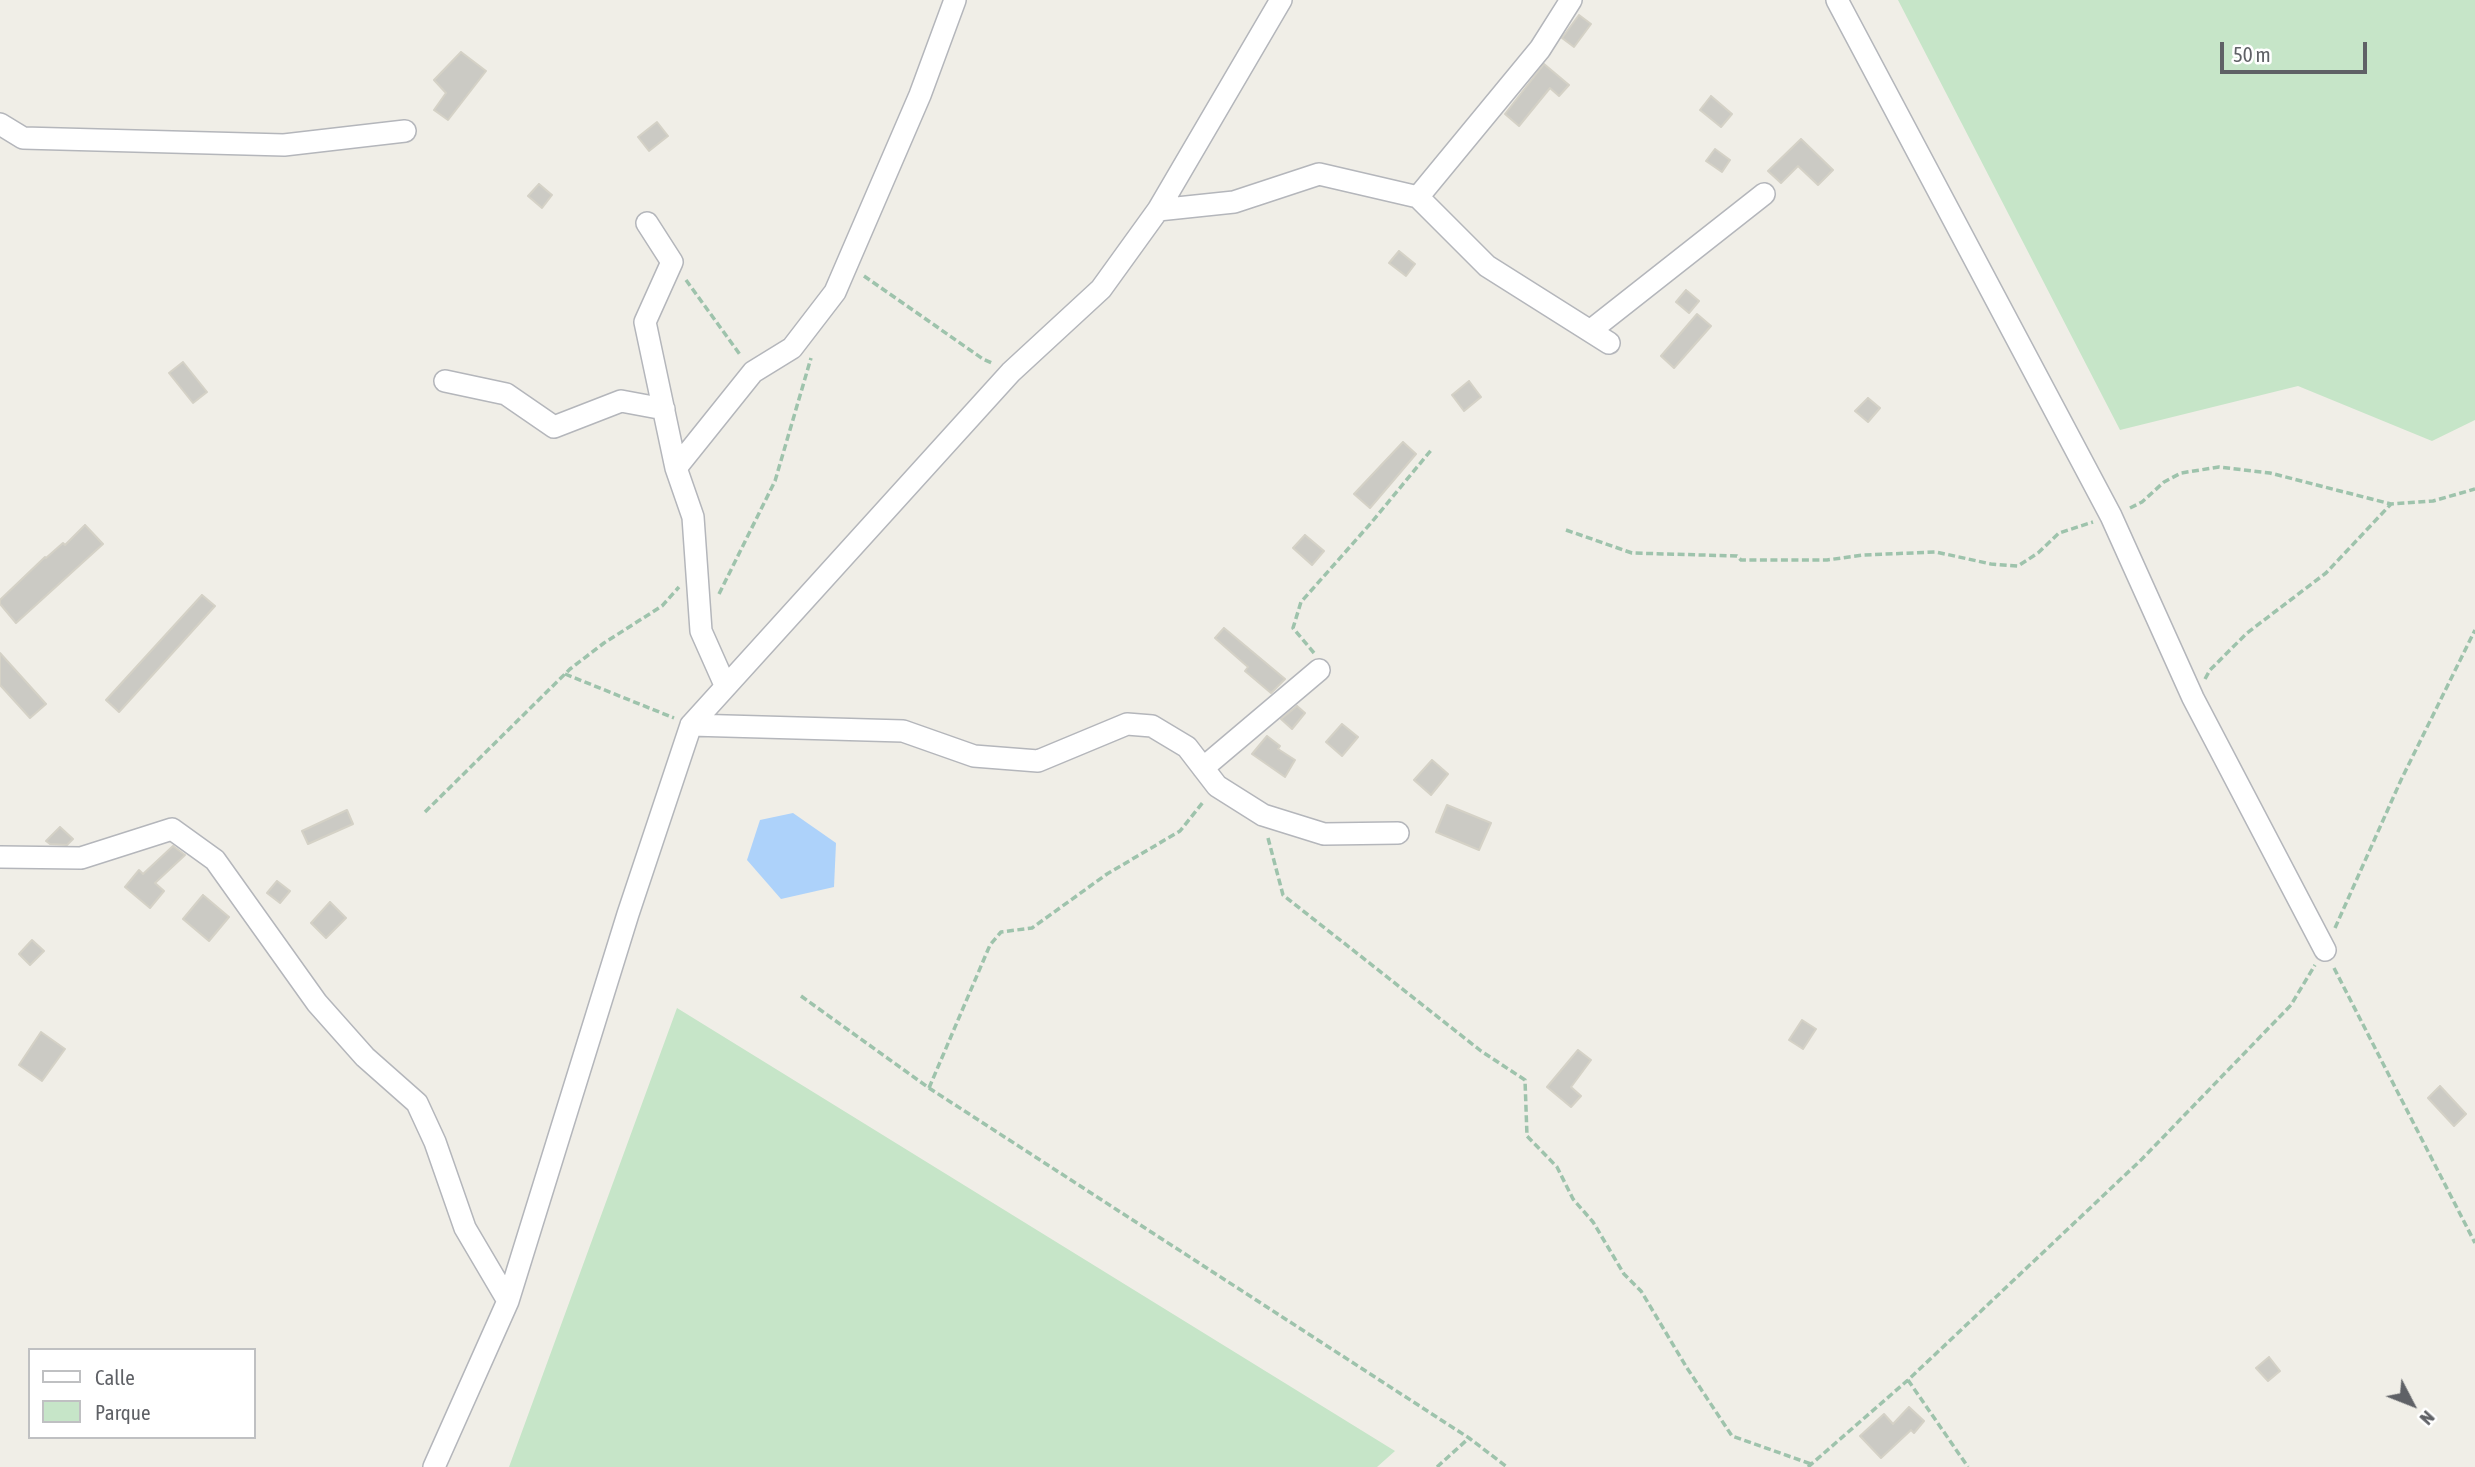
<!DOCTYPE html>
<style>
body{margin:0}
#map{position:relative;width:2475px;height:1467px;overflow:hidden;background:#f0eee7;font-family:"Asap Condensed",sans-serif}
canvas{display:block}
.legend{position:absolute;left:28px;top:1348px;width:228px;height:91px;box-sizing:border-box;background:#fff;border:2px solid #bfc0c2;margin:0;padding:9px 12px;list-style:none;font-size:21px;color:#5f6166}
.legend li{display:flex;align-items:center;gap:14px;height:35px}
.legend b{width:35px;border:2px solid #bfc0c2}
.north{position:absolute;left:2377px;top:1369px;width:70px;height:70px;-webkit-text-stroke:5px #fff;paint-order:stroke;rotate:132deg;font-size:19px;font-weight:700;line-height:28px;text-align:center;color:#5f6166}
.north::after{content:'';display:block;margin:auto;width:24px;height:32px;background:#5f6166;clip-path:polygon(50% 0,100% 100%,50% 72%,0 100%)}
.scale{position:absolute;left:2220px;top:42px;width:147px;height:32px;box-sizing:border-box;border:4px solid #5f6166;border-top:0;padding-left:9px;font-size:21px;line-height:24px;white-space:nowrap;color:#5f6166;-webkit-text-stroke:5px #fff;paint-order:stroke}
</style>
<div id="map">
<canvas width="2475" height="1467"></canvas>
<ul class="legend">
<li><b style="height:9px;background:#fff"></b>Calle</li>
<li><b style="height:19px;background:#c6e5c8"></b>Parque</li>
</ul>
<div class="north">N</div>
<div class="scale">50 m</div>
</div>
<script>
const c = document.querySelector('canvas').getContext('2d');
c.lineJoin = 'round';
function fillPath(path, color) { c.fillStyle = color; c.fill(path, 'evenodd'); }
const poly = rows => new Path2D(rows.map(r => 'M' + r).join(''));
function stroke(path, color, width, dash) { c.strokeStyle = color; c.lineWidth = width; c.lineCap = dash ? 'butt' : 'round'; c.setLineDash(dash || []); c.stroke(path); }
const green = poly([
 [1898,0,2475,0,2475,420,2432,441,2298,386,2120,430],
 [677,1008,1395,1451,1377,1467,509,1467]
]);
const water = poly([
 [793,813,836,843,834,887,781,899,747,860,760,820]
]);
const building = poly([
 [1579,15,1591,24,1574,47,1562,38,1579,15],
 [461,52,486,71,448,120,434,110,446,93,434,80,461,52],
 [1544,64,1569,85,1559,96,1550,88,1519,126,1505,114,1544,64],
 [1711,96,1732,114,1721,127,1700,110,1711,96],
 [657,122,668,136,649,151,638,137,657,122],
 [1801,139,1833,170,1818,185,1798,166,1781,183,1768,171,1801,139],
 [1715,149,1730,160,1722,172,1706,161,1715,149],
 [539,184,552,195,542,208,528,196,539,184],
 [1399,251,1415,264,1406,276,1389,263,1399,251],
 [1686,290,1699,301,1689,313,1676,302,1686,290],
 [1697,314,1711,326,1674,368,1661,356,1697,314],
 [183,362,207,392,193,403,169,373,183,362],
 [1469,381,1481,397,1464,411,1452,395,1469,381],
 [1868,398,1880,408,1868,422,1855,411,1868,398],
 [1403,442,1416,454,1370,508,1354,494,1403,442],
 [85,525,103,544,16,623,0,604,0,600,45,557,46,558,63,543,65,545,85,525],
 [1305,535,1324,551,1312,565,1293,548,1305,535],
 [202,595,215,606,119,712,106,700,202,595],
 [1224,628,1285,679,1271,693,1245,671,1248,667,1215,638,1224,628],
 [0,653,46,704,30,718,0,685,0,653],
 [1297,706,1305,713,1292,729,1281,719,1297,706],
 [1342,724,1358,737,1342,756,1326,742,1342,724],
 [1267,736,1280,746,1278,749,1295,760,1285,777,1252,754,1267,736],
 [1432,760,1448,774,1431,795,1414,780,1432,760],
 [1447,805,1491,823,1479,850,1436,832,1447,805],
 [347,810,353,824,308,844,302,831,347,810],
 [60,827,73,839,67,845,50,844,46,841,60,827],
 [173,846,185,855,155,883,164,891,150,908,125,887,139,870,143,874,173,846],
 [277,881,290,891,280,903,267,893,277,881],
 [203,895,229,917,209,941,183,919,203,895],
 [330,902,346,918,326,938,311,923,330,902],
 [32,940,44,951,30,965,19,954,32,940],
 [1802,1020,1816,1029,1803,1049,1789,1040,1802,1020],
 [41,1032,65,1049,42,1081,19,1065,41,1032],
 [1578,1050,1591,1060,1571,1087,1581,1096,1571,1107,1547,1087,1578,1050],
 [2440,1086,2466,1114,2454,1126,2428,1098,2440,1086],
 [2269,1357,2280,1371,2268,1381,2256,1368,2269,1357],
 [1909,1407,1924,1421,1914,1433,1911,1430,1881,1458,1860,1436,1884,1414,1893,1424,1909,1407]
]);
const path = poly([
 [864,276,983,359,994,364],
 [686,280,741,356],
 [2130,508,2142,502,2164,482,2181,473,2219,467,2270,473,2391,504,2433,501,2475,489],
 [1566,530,1632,553,1737,556,1741,560,1827,560,1863,555,1936,552,1991,564,2018,566,2038,553,2059,533,2093,522],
 [719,594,775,481,811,358],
 [1314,653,1293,628,1301,602,1371,523,1432,449],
 [565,674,674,718],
 [2205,679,2210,670,2247,633,2326,573,2391,504],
 [425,812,570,669,604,643,662,606,679,587],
 [1268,838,1283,895,1481,1051,1525,1080,1527,1136,1557,1167,1573,1199,1593,1222,1624,1274,1641,1291,1687,1368,1732,1436,1811,1464],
 [2335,928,2401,780,2475,630],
 [2334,968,2475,1243],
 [801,996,929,1088,1469,1438,1507,1467],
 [929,1088,990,945,1001,932,1032,928,1107,874,1180,831,1204,801],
 [1908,1380,1968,1467],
 [1437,1467,1469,1438],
 [1808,1467,1908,1380,2142,1159,2291,1005,2315,965]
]);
const minor = poly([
 [1837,0,2111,516,2193,698,2325,950],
 [0,124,23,138,284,145,405,131],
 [1418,197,1540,49,1571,0],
 [1158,210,1234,202,1319,174,1418,197,1487,266,1609,343],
 [647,223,672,262,645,322,676,468,693,517,701,631,725,685],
 [1590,331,1764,194],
 [445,381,506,394,554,427,621,401,664,409],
 [676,468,753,372,792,348,835,292,920,95,955,0],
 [691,725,903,731,974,756,1038,761,1127,724,1152,726,1187,747,1217,786,1263,815,1324,834,1398,833],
 [1203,768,1319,670],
 [0,857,81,858,172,829,215,860,317,1003,365,1057,417,1103,435,1142,465,1228,508,1301],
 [434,1467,508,1301,628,914,691,725,1011,372,1101,289,1158,210,1281,0]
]);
fillPath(green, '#c6e5c8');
fillPath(water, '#add2fa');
fillPath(building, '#cbcac4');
stroke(building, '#d4d1c6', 2);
stroke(minor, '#b4b6bb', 24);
stroke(path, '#9ec3ac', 3.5, [7, 3.5]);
stroke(minor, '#fff', 21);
</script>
